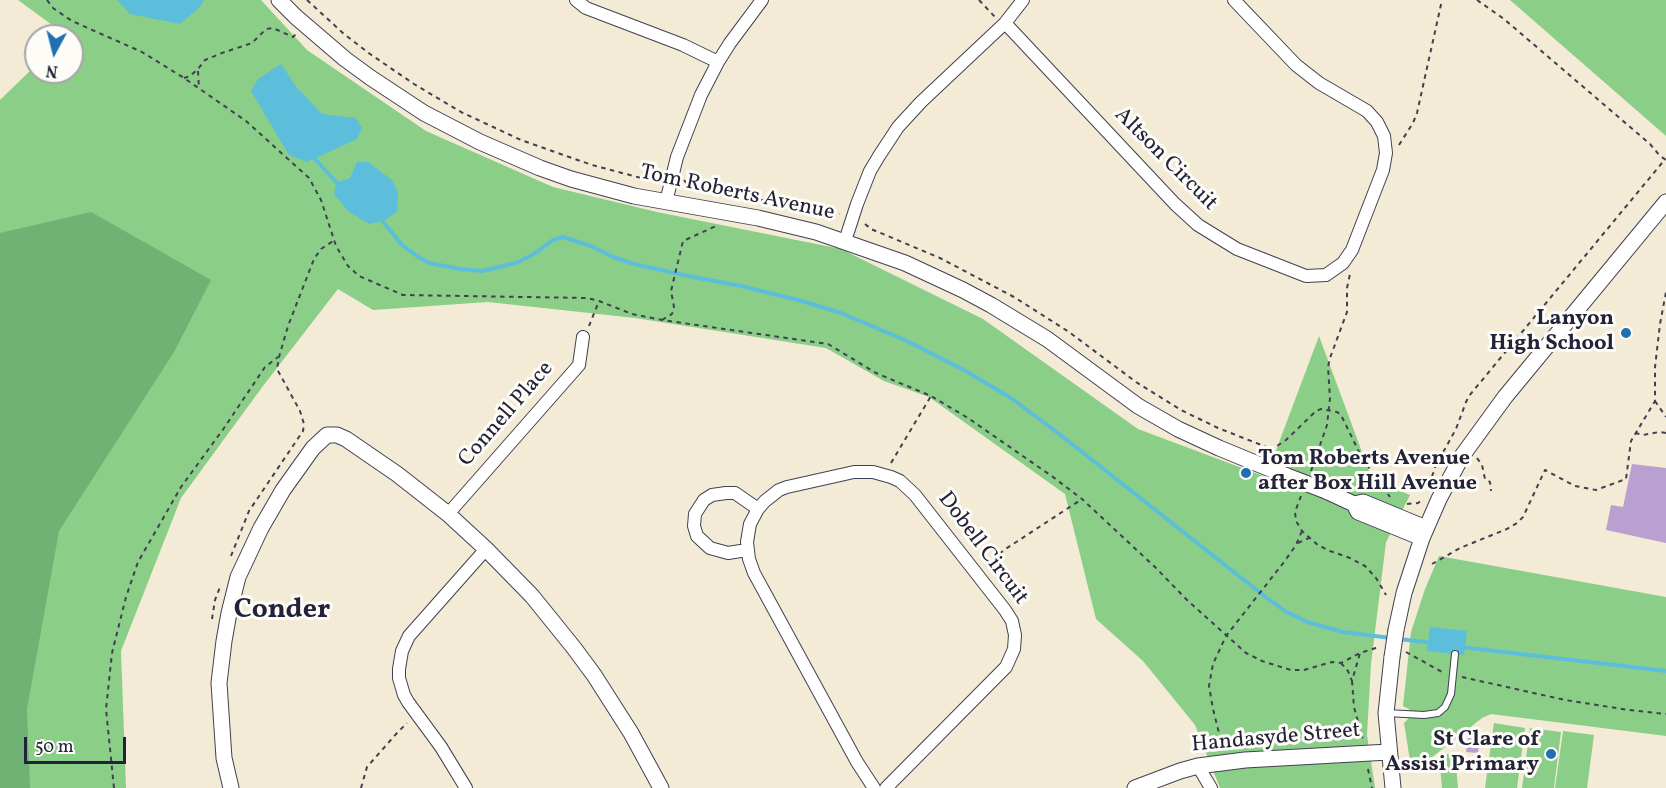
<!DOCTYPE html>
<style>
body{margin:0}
#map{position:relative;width:1666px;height:788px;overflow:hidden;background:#f3ebd6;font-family:Vollkorn,serif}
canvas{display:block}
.north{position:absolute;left:24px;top:24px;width:60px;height:60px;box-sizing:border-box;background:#fdfcf7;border:2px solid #a5a5ac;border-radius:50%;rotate:187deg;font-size:16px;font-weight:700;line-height:24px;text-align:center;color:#22223b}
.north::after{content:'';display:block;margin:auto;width:21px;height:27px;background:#1f6fb2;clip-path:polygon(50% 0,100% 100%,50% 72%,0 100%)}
.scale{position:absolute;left:24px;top:737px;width:102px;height:27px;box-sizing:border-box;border:3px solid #22223b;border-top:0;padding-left:8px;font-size:18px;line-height:21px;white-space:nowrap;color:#22223b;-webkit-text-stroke:4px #fdfcf7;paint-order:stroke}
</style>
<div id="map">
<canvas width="1666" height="788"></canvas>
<div class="north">N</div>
<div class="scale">50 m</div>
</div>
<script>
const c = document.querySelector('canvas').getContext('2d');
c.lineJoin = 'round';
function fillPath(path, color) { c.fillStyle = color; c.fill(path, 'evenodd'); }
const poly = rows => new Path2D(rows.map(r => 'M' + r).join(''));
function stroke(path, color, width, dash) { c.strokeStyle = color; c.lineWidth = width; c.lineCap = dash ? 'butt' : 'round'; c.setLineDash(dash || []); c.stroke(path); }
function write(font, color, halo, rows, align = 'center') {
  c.font = font + ' Vollkorn,serif'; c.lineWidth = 6; c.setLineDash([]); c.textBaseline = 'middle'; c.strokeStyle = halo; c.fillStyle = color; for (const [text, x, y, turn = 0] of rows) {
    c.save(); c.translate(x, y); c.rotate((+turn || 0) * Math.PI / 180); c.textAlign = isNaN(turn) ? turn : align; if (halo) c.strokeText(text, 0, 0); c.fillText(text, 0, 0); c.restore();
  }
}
const green = poly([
 [18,0,261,0,307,50,426,131,553,187,657,212,841,249,983,319,1138,429,1266,477,1319,336,1372,479,1410,495,1386,542,1371,664,1367,735,1375,788,1220,788,1195,725,1143,661,1096,619,1065,494,929,397,884,381,826,348,635,318,488,302,373,310,338,289,263,386,181,498,121,651,126,788,0,788,0,100,36,65,36,72,72,72,72,36,67,36],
 [1510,0,1666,0,1666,136],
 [1439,556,1666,597,1666,736,1491,714,1482,718,1412,773,1404,723,1408,719,1409,709,1403,706,1411,632,1425,589],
 [1494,723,1525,728,1517,788,1485,788],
 [1530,728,1561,732,1554,788,1522,788],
 [1563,731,1594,735,1587,788,1555,788],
 [1455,753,1458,788,1442,788,1439,755]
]);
const forest = poly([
 [91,212,211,280,174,352,59,531,27,709,30,788,0,788,0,233]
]);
const water = poly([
 [117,0,204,0,200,7,180,24,130,14],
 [281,64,297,88,322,114,356,118,362,128,357,139,307,162,289,155,251,91,258,79],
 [357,162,368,162,392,180,398,192,397,211,384,221,369,224,348,211,334,194,336,183,350,178],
 [1430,627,1467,631,1464,655,1427,651]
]);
const stream = poly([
 [312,156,339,185],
 [380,218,402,245,417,256,429,263,460,269,482,271,516,263,534,254,553,240,563,237,591,246,613,257,634,264,688,276,741,286,802,301,841,313,907,341,964,370,1011,398,1058,433,1263,595,1285,611,1307,622,1343,632,1391,638],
 [1399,639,1433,643],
 [1461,647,1666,671]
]);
const building = poly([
 [1632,464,1666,468,1666,543,1606,530,1611,505,1623,507],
 [1468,738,1480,739,1478,753,1466,752]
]);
const path = poly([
 [47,0,53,8,72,21,142,52,184,78,246,121,309,178,321,200,336,246,348,266,359,276,403,295,587,298,599,301,632,314,662,320,828,344,876,373,931,396,968,418,1053,477,1082,499,1156,568,1186,599,1246,653,1262,661,1291,670,1304,670,1332,662,1341,663,1360,653,1376,648,1379,648],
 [307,0,344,34,370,54,414,84,461,112,521,140,592,165,645,179,652,179,659,174],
 [979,0,995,17],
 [1477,0,1504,19,1650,144,1660,156,1666,160],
 [198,71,199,89],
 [184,78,190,76,198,69,205,60,222,53,252,43,266,29,273,28,293,37,296,34],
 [1399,145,1413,123,1417,113,1442,0],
 [684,180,688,185,692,187,783,204,824,216,840,214],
 [865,224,871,229,940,258,1014,297,1069,332,1136,382,1181,410,1218,428,1269,448,1281,457],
 [662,320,672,314,674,307,671,291,683,241,716,226],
 [589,326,599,301],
 [1655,401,1666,417],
 [1635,433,1643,435,1659,432,1666,433],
 [1269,448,1274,448,1286,440,1316,411,1321,409,1337,412,1341,415,1362,458,1390,497],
 [1477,458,1482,465,1485,479,1490,482,1491,491],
 [891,463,931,396],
 [1311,471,1327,425,1330,398,1328,367,1330,358,1347,312,1347,288,1350,274],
 [1261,482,1264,485,1274,486],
 [1429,485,1436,465,1456,429,1466,402,1469,396,1662,163,1666,160],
 [1301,496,1295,512,1296,521,1302,531,1318,545,1330,551,1350,558,1365,566,1376,578,1386,595],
 [1407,504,1418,503,1422,500],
 [1298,543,1309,538],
 [231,556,249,511,303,431,304,424,300,411,277,369,279,357,288,326,314,259,321,249,333,241],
 [1432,564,1460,548,1507,529,1517,523,1523,517,1545,470,1575,486,1596,490,1626,479,1631,441,1655,401,1655,367,1660,324,1666,292],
 [986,566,1004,550,1082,499],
 [212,619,215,600,220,587],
 [1406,652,1442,672],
 [1341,663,1348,671,1352,681,1360,653],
 [1462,677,1565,700,1629,710,1666,714],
 [1352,681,1354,707,1363,740],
 [1223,749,1213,709,1209,686,1213,664,1226,636,1284,562,1296,545,1302,531],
 [1368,769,1372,788],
 [114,788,106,709,112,653,126,597,138,562,181,487,224,428,265,367,278,357],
 [361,788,367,767,397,733,407,723]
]);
const service = poly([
 [1386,713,1424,715,1438,713,1445,707,1451,694,1455,654]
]);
const minor = poly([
 [576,0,586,8,683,45,718,62],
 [1005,23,1175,204,1198,225,1237,249,1306,276,1326,275,1343,263,1352,250,1383,170,1386,153,1384,136,1377,122,1367,111,1319,83,1296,65,1234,0],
 [666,202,677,157,701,95,718,62,730,43,762,0],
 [845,241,857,204,870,171,879,156,898,127,921,102,1005,23,1023,0],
 [448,514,579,365,583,337],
 [747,550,728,553,710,548,697,536,694,526,695,514,704,500,712,495,726,493,735,493,758,509],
 [1198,766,1211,788],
 [466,788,441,747,408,702,404,695,399,678,399,669,402,651,409,636,486,549],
 [874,788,857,762,754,573,749,559,747,542,750,524,758,509,765,501,779,490,787,487,854,472,873,472,891,477,900,481,915,495,1005,610,1012,621,1015,635,1014,649,1006,667,886,788]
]);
const tertiary = poly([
 [279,0,296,17,345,59,371,78,424,113,480,142,540,168,571,179,634,196,758,218,816,232,905,263,963,290,991,305,1047,339,1138,406,1178,429,1219,448,1287,476],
 [1326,491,1354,504,1363,502,1426,528],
 [1354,504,1358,512,1422,538],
 [1396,630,1404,593,1422,538,1439,499,1462,456,1505,397,1666,202],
 [1392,657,1386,713,1393,788],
 [231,788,224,758,219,683,224,641,229,613,238,577,261,528,283,490,313,448,327,435,337,435,346,439,397,474,448,514,486,549,532,596,574,648,594,675,631,733,661,788],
 [1135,788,1180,771,1198,766,1245,760,1389,752]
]);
const tertiaryBridge = poly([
 [1287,476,1326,491],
 [1392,657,1396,630]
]);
const markers = [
 [1626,333,6,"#1f6fb2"],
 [1246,473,6,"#1f6fb2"],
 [1551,754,6,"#1f6fb2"]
];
const streetNames = [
 ["Altson Circuit",1165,160,45],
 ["Tom Roberts Avenue",737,194,12],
 ["Connell Place",507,415,-49],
 ["Dobell Circuit",982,549,53],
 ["Handasyde Street",1276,739,-5]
];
const poiNames = [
 ["Lanyon",1614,320],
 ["High School",1614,345],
 ["Tom Roberts Avenue",1258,460,"left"],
 ["after Box Hill Avenue",1258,485,"left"],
 ["St Clare of",1539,741],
 ["Assisi Primary",1539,766]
];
const districtNames = [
 ["Conder",282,612]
];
fillPath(green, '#8bce87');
fillPath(forest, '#70b174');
fillPath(water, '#5dbedb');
stroke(stream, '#5dbedb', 4);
fillPath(building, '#b9a0d1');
stroke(service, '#414052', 8);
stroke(minor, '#414052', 14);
stroke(tertiary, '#414052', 17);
stroke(path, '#414052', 2, [4.5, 4.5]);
stroke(service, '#fff', 6);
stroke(minor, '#fff', 12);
stroke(tertiary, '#fff', 15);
stroke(tertiaryBridge, '#414052', 17, []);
stroke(tertiaryBridge, '#fff', 15);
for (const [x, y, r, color] of markers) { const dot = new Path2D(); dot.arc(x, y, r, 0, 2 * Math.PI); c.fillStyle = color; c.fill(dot); stroke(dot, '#fdfcf7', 2); }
write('22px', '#22223b', '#fdfcf7', streetNames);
write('bold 22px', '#22223b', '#fdfcf7', poiNames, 'right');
write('bold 28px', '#22223b', '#fdfcf7', districtNames);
</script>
